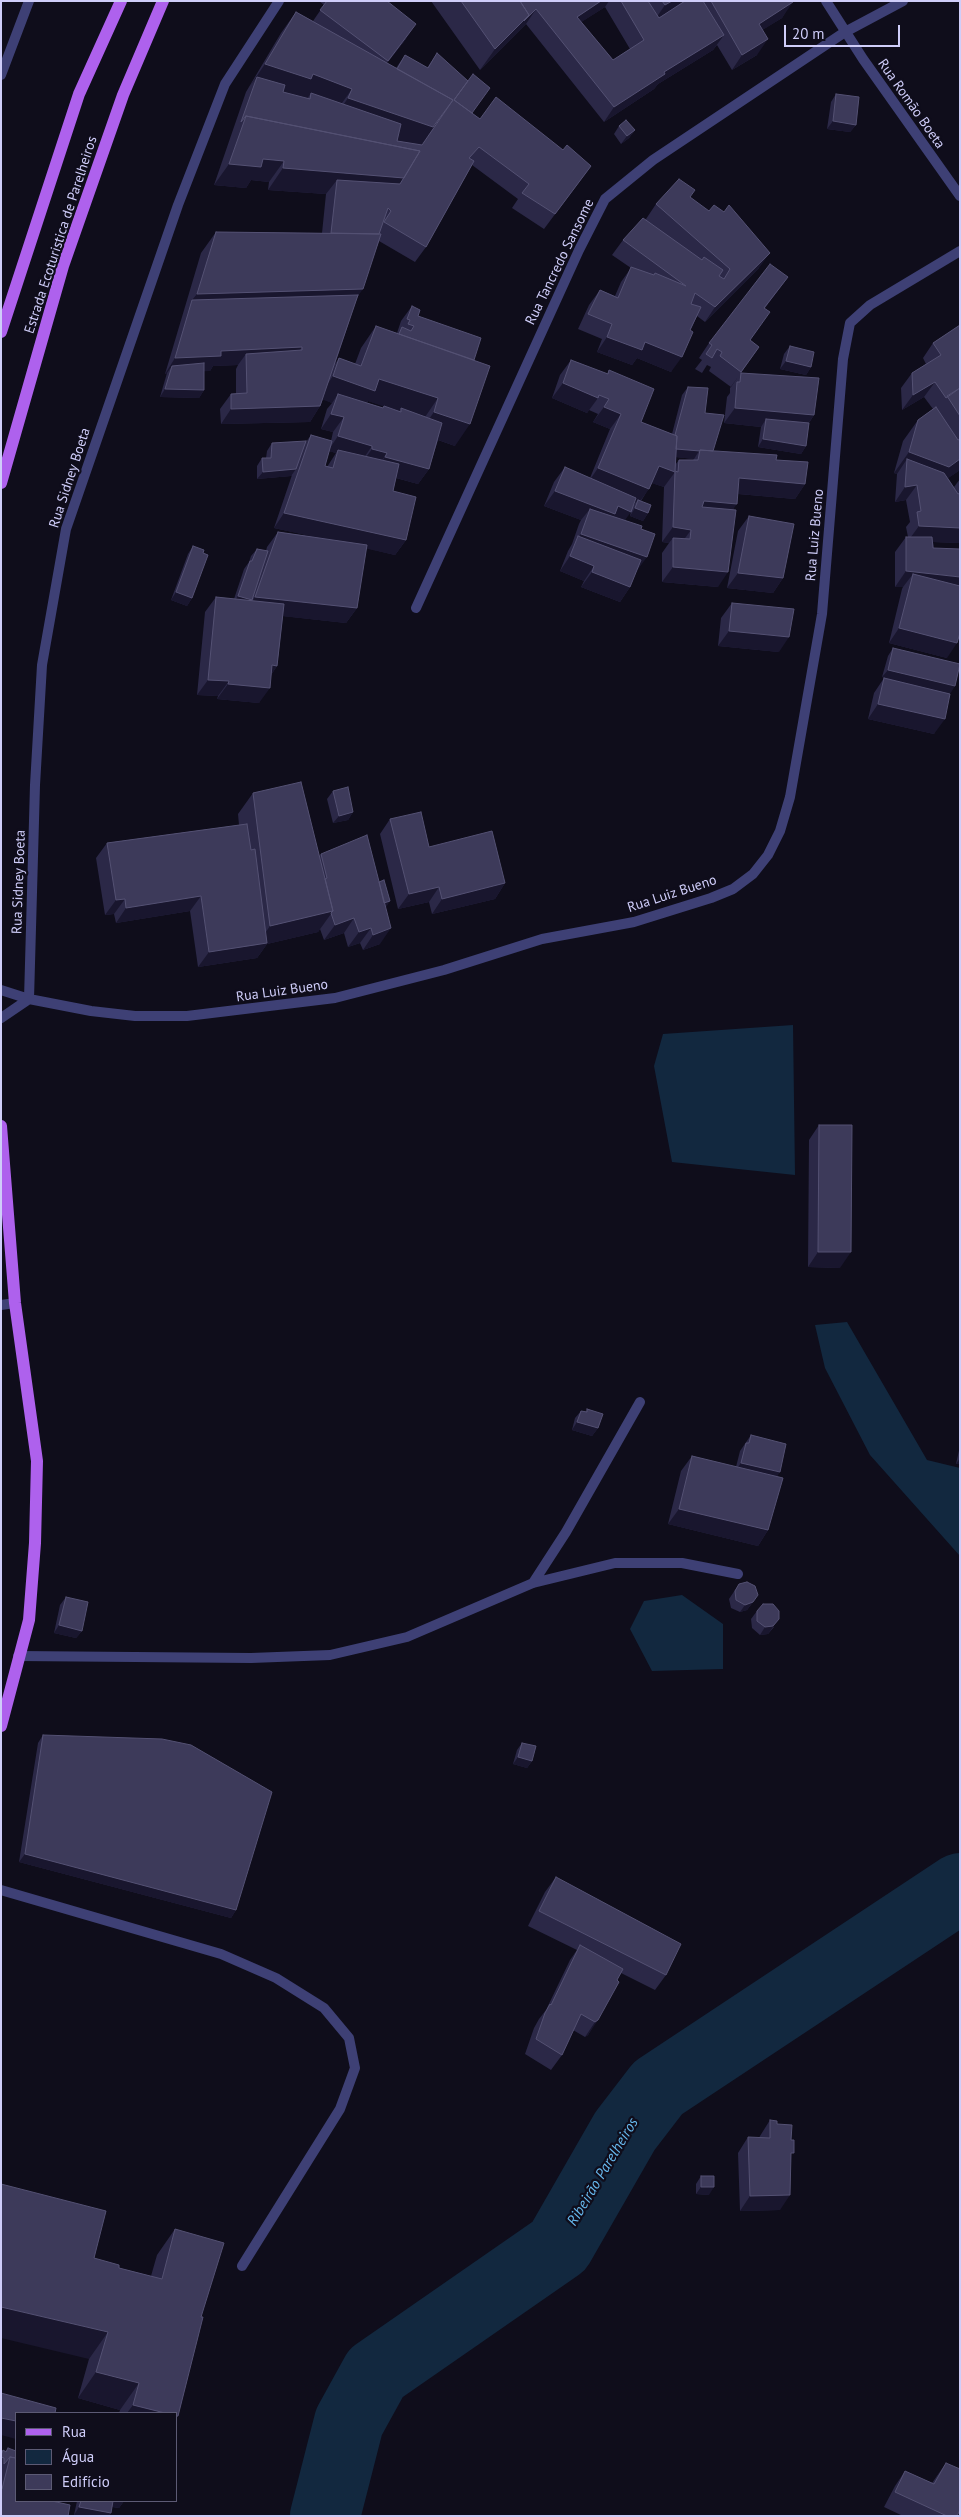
<!DOCTYPE html>
<meta charset="utf-8">
<style>
body{margin:0}
#map{position:relative;width:961px;height:2517px;overflow:hidden;background:#0f0d1b;font-family:"PT Sans",sans-serif}
canvas{display:block}
.frame{position:absolute;inset:0;border:2px solid #cfcdf9;pointer-events:none}
.legend{position:absolute;left:15px;top:2412px;width:162px;height:90px;box-sizing:border-box;background:#0f0d1b;border:1px solid #5c5a74;margin:0;padding:6px 9px;list-style:none;font-size:15px;color:#cfcdf9}
.legend li{display:flex;align-items:center;gap:10px;height:25px}
.legend b{width:25px;border:1px solid #5c5a74}
.scale{position:absolute;left:784px;top:25px;width:116px;height:22px;box-sizing:border-box;border:2px solid #cfcdf9;border-top:0;padding-left:6px;font-size:15px;line-height:18px;white-space:nowrap;color:#cfcdf9;-webkit-text-stroke:4px #0f0d1b;paint-order:stroke}
</style>
<div id="map">
<canvas width="961" height="2517"></canvas>
<div class="frame"></div>
<ul class="legend">
<li><b style="height:6px;background:#ae61ed"></b>Rua</li>
<li><b style="height:14px;background:#12283f"></b>Água</li>
<li><b style="height:14px;background:#3d3a5a"></b>Edifício</li>
</ul>
<div class="scale">20 m</div>
</div>
<script>
const c = document.querySelector('canvas').getContext('2d');
c.lineJoin = 'round';
function fillPath(path, color) { c.fillStyle = color; c.fill(path, 'evenodd'); }
const poly = rows => new Path2D(rows.map(r => 'M' + r).join(''));
function stroke(path, color, width, dash) { c.strokeStyle = color; c.lineWidth = width; c.lineCap = dash ? 'butt' : 'round'; c.setLineDash(dash || []); c.stroke(path); }
function write(font, color, halo, rows, align = 'center') {
  c.font = font + ' "PT Sans",sans-serif'; c.lineWidth = 4.5; c.setLineDash([]); c.textBaseline = 'middle'; c.strokeStyle = halo; c.fillStyle = color; for (const [text, x, y, turn = 0] of rows) {
    c.save(); c.translate(x, y); c.rotate((+turn || 0) * Math.PI / 180); c.textAlign = isNaN(turn) ? turn : align; if (halo) c.strokeText(text, 0, 0); c.fillText(text, 0, 0); c.restore();
  }
}
const water = poly([
 [793,1025,795,1175,672,1162,654,1066,663,1034],
 [847,1322,927,1460,960,1468,960,1556,870,1455,825,1368,815,1325],
 [682,1595,723,1624,723,1669,652,1671,630,1629,644,1601]
]);
const river = poly([
 [325,2516,349,2422,376,2373,559,2246,625,2131,658,2088,960,1888]
]);
const lane = poly([
 [533,1583,566,1532,640,1402],
 [18,1656,251,1658,330,1655,407,1637,533,1583,615,1563,682,1563,738,1574],
 [1,1890,221,1954,276,1978,324,2008,349,2038,355,2068,340,2109,242,2266]
]);
const street = poly([
 [826,1,863,59,960,196],
 [1,75,29,1],
 [416,608,579,250,605,199,653,160,845,32,903,1],
 [1,990,29,999,91,1011,135,1016,187,1016,335,998,444,970,542,939,634,922,711,898,733,889,753,874,768,855,780,831,790,797,822,614,843,359,850,323,870,305,960,251],
 [29,999,35,785,42,665,66,529,178,205,225,84,279,1],
 [1,1018,29,999],
 [1,1305,15,1303]
]);
const primary = poly([
 [1,332,79,94,121,1],
 [1,483,63,266,123,95,163,1],
 [1,1126,15,1303,37,1461,35,1543,29,1620,1,1726]
]);
const wall = poly([
 [319,1,387,1,406,39,387,63,396,68,405,55,427,68,437,53,472,113,480,119,563,150,591,166,544,229,512,208,518,199,472,165,426,247,415,262,379,241,358,295,335,364,339,358,355,364,361,348,376,326,397,333,401,321,412,306,418,316,474,360,455,446,438,440,429,469,418,484,396,478,393,491,406,540,395,555,366,548,357,608,346,623,283,616,277,666,271,675,259,703,217,699,218,696,197,695,205,612,216,597,234,599,244,569,249,562,251,556,257,549,266,551,267,547,278,532,316,537,274,528,292,475,291,476,257,479,257,466,262,458,266,458,267,451,272,443,306,442,311,435,331,441,333,432,321,429,327,409,332,403,323,399,320,406,310,422,221,424,220,409,231,394,236,394,236,369,238,365,213,366,210,371,204,371,204,390,199,398,160,397,167,373,165,374,201,253,216,232,322,233,326,194,268,190,269,182,251,180,246,188,214,185,246,92,281,33,296,12,313,21,324,5],
 [438,122,422,145,421,145],
 [368,401,384,406,383,408,367,403],
 [329,451,336,453,327,467,325,466],
 [431,1,792,1,782,18,762,30,757,55,732,70,717,45,713,50,658,84,654,89,604,122,526,24,480,70],
 [605,7,630,49,613,60,581,22],
 [836,94,856,125,850,132,827,129,831,102],
 [619,126,635,130,629,138,621,144,614,134],
 [690,197,759,268,705,322,697,316,671,372,637,358,632,365,597,352,602,339,578,329,589,305,600,290,615,296,621,282,631,268,612,255,623,240,646,219,656,204],
 [788,277,765,308,750,340,759,347,741,373,814,415,809,423,806,446,801,454,758,447,761,427,724,423,727,397,730,393,730,388,738,377,731,387,709,371,711,367,707,365,702,373,695,369,702,360,699,358,709,343],
 [960,325,960,470,948,478,954,487,960,479,960,543,933,542,947,658,889,643,902,589,903,587,895,587,895,552,906,537,908,537,906,527,910,522,906,500,895,502,897,474,894,473,903,441,918,420,933,409,924,397,902,410,901,388,912,373,926,364,923,358,933,343],
 [790,346,811,367,806,375,780,369,784,354],
 [571,360,607,374,609,370,641,422,672,434,682,395,688,387,705,413,713,451,776,460,805,484,795,499,738,494,733,510,718,587,662,582,662,553,669,543,662,542,664,487,652,483,641,501,648,513,643,521,630,516,632,508,635,503,634,503,625,520,641,529,637,570,630,587,620,602,581,587,584,581,560,571,568,551,572,544,579,524,581,520,544,506,554,482,565,467,590,478,610,429,593,422,598,414,589,410,587,413,552,398,560,375],
 [676,457,694,459,693,460,679,460,675,465],
 [749,516,783,578,773,593,727,588,738,531],
 [193,546,192,598,187,606,171,600,188,554],
 [732,603,779,652,718,646,721,618],
 [893,648,950,694,934,734,868,719,874,693,884,678,933,690,882,677,888,656],
 [333,791,353,812,348,820,333,823,327,799],
 [253,793,319,856,321,854,379,882,390,901,385,907,380,944,363,950,360,943,348,947,344,933,324,940,320,929,318,932,267,944,257,958,198,967,190,911,116,923,114,914,105,915,96,858,107,843,239,825,238,814],
 [390,819,429,847,505,883,495,899,432,914,429,902,398,909,380,834],
 [819,1125,840,1268,808,1267,809,1140],
 [587,1409,598,1428,592,1436,572,1430,575,1418,581,1411,586,1412],
 [751,1435,777,1477,768,1530,758,1546,668,1524,681,1471,692,1456,736,1467,740,1451],
 [960,1446,960,1464,956,1464],
 [739,1584,753,1602,747,1610,740,1612,731,1608,729,1599],
 [66,1597,82,1631,76,1638,54,1633,60,1605],
 [757,1611,774,1627,768,1634,760,1635,752,1628,751,1619],
 [43,1735,236,1910,231,1918,19,1862,38,1743],
 [522,1743,532,1761,527,1768,513,1764,517,1750],
 [556,1877,666,1975,655,1990,621,1973,617,1980,619,1982,588,2035,585,2037,573,2030,562,2055,551,2070,525,2054,534,2028,539,2019,546,2010,570,1960,577,1950,528,1926,545,1892],
 [770,2120,777,2124,791,2158,780,2210,740,2211,738,2153,748,2137,759,2138,760,2136],
 [701,2176,709,2195,696,2194,696,2184],
 [175,2229,201,2317,178,2416,176,2418,176,2413,119,2413,120,2410,78,2398,89,2359,94,2258,119,2268,151,2276,157,2255],
 [8,2448,16,2501,1,2516,1,2453,3,2450,6,2451],
 [946,2463,957,2516,903,2516,884,2507,895,2486,905,2471,932,2483],
 [77,2501,124,2501,119,2508,112,2507,111,2513,109,2516,74,2515]
]);
const shadedWall = poly([
 [601,1,609,1,605,7,566,32,577,17],
 [672,1,685,1,654,21,665,5],
 [793,2,782,18,748,39,759,24],
 [536,9,526,24,480,70,495,49,529,15],
 [416,24,406,39,377,76,388,61],
 [724,35,713,50,658,84,654,89,604,122,614,107,664,72],
 [768,39,757,55,732,70,742,55],
 [265,64,313,74,352,89,337,110,311,93,307,99,296,100,257,77,250,86],
 [348,98,438,122,418,149,333,120],
 [833,121,856,125,850,132,827,129],
 [635,130,629,138,621,144,627,136],
 [263,159,284,161,269,182,251,180,246,188,214,185,229,164],
 [283,168,404,178,389,200,337,180,326,194,268,190],
 [770,253,759,268,705,322,715,307],
 [363,289,348,310,192,300,197,294],
 [607,337,645,342,682,357,671,372,637,358,632,365,597,352],
 [302,347,291,362,246,354,238,365,213,366,210,371,170,373,172,366,167,373,165,374,175,358,221,351],
 [786,361,811,367,806,375,780,369],
 [333,376,379,379,438,398,423,420,401,408,399,412,368,401,360,413,338,394,332,403,318,398],
 [935,382,924,397,902,410,913,395],
 [563,383,598,398,587,413,552,398],
 [165,389,204,390,199,398,160,397],
 [320,406,310,422,221,424,231,409],
 [604,407,621,414,610,429,593,422],
 [735,408,814,415,804,430,766,419,761,427,724,423],
 [434,412,470,424,455,446,419,433],
 [331,414,344,417,333,432,321,429],
 [338,436,372,446,361,462,338,450,336,453,328,451],
 [763,439,806,446,801,454,758,447],
 [671,448,699,451,694,459,666,456],
 [372,449,387,453,377,468,361,464],
 [909,452,960,459,960,470,934,488,907,459,897,474,894,473],
 [385,457,429,469,418,484,375,472],
 [659,466,675,472,664,487,648,482],
 [598,468,649,489,638,504,638,500,635,503,587,484],
 [296,469,291,476,257,479,263,472],
 [739,478,805,484,795,499,728,493],
 [917,485,906,500,895,502,905,487],
 [555,491,618,506,631,512,620,527,590,509,581,520,544,506],
 [704,501,737,504,726,519,693,516],
 [635,508,648,513,643,521,630,516],
 [284,513,406,540,395,555,274,528],
 [919,526,960,528,960,543,908,541],
 [673,527,691,530,680,545,673,538,669,543,662,542],
 [581,534,647,557,636,572,576,542],
 [570,556,594,566,584,581,560,571],
 [673,567,728,572,718,587,662,582],
 [906,571,960,577,960,589,913,574,903,587,895,587],
 [592,572,630,587,620,602,581,587],
 [738,573,783,578,773,593,727,588],
 [176,592,192,598,187,606,171,600],
 [238,596,252,600,233,604],
 [255,597,357,608,346,623,245,612],
 [899,628,957,643,947,658,889,643],
 [729,631,789,637,779,652,718,646],
 [272,665,277,666,267,681],
 [888,670,955,686,950,694,882,677],
 [208,680,229,681,218,696,197,695],
 [228,684,270,688,259,703,217,699],
 [878,704,945,719,934,734,868,719],
 [353,812,348,820,333,823,339,816],
 [505,883,495,899,432,914,442,899],
 [439,887,429,902,398,909,409,894],
 [201,896,190,911,116,923,126,908],
 [125,899,114,914,105,915,116,900],
 [390,901,385,909,378,905],
 [333,911,318,932,267,944,257,958,198,967,209,952,257,945,270,926],
 [354,918,344,933,324,940,335,925],
 [371,928,360,943,348,947,359,932],
 [391,928,380,944,363,950,373,935],
 [818,1252,851,1252,840,1268,808,1267],
 [577,1422,598,1428,592,1436,572,1430],
 [960,1458,960,1464,956,1464],
 [741,1463,780,1472,775,1480,735,1471],
 [679,1509,768,1530,758,1546,668,1524],
 [753,1602,747,1610,740,1612,745,1605],
 [779,1619,768,1634,760,1635,765,1627],
 [59,1625,82,1631,76,1638,54,1633],
 [518,1757,532,1761,527,1768,513,1764],
 [25,1854,236,1910,231,1918,19,1862],
 [598,2020,588,2035,585,2037,595,2022],
 [701,2187,714,2187,709,2195,696,2194],
 [790,2195,780,2210,740,2211,750,2196],
 [1,2307,108,2332,89,2359,1,2338],
 [96,2372,139,2383,120,2410,78,2398],
 [133,2405,165,2413,127,2413],
 [1,2418,16,2421,16,2439,1,2435],
 [112,2501,124,2501,119,2508,108,2506],
 [79,2507,111,2513,109,2516,74,2515]
]);
const building = poly([
 [327,1,387,1,416,24,388,61,320,10,327,1],
 [461,1,520,1,529,15,495,49,461,1],
 [520,1,601,1,577,17,613,60,644,40,621,1,648,1,659,18,685,1,703,1,724,35,664,72,665,74,614,107,536,9,524,21,529,15,520,1],
 [662,1,672,1,665,5,662,1],
 [711,1,792,1,793,2,759,24,768,39,742,55,711,1],
 [296,12,453,100,433,127,348,98,352,89,313,74,311,79,265,64,296,12],
 [437,53,468,81,454,100,480,119,496,97,563,150,567,145,591,166,555,214,522,193,529,184,479,147,469,158,474,161,426,247,384,222,391,211,388,208,379,234,331,233,337,180,400,184,420,151,246,116,241,122,257,77,285,85,283,92,310,99,311,93,401,124,397,141,422,145,453,100,397,69,405,55,428,68,437,53],
 [473,74,490,88,472,113,454,100,473,74],
 [836,94,859,97,856,125,833,121,836,94],
 [246,116,420,151,404,178,283,168,284,161,263,159,261,167,229,164,246,116],
 [626,120,635,130,627,136,619,126,626,120],
 [679,179,695,190,690,197,709,211,714,205,724,212,729,205,770,253,715,307,695,293,691,304,701,307,690,330,693,332,682,357,645,342,642,350,607,337,612,324,588,314,600,290,618,298,631,267,654,275,655,273,686,286,623,240,643,218,702,260,704,257,723,270,719,276,724,279,730,269,656,204,679,179],
 [216,232,381,234,363,289,197,294,216,232],
 [770,264,788,277,764,308,770,312,750,340,759,347,741,372,720,356,722,352,717,349,712,358,706,354,712,345,709,343,770,264],
 [358,295,320,406,231,409,231,394,247,393,246,354,302,350,302,347,221,351,221,356,175,358,192,300,358,295],
 [412,306,420,310,418,316,481,338,474,360,399,334,402,327,411,331,414,326,408,324,410,320,407,319,412,306],
 [960,325,960,388,946,398,935,382,913,395,912,373,941,355,933,343,960,325],
 [376,326,490,366,470,424,434,412,438,398,379,379,375,391,333,376,339,358,361,366,376,326],
 [790,346,814,352,811,367,786,361,790,346],
 [571,360,608,374,609,370,654,389,641,422,677,436,675,471,678,472,679,460,698,460,700,450,777,455,776,460,808,462,805,484,739,478,737,504,704,501,702,507,736,510,728,572,673,567,673,538,690,539,691,530,673,527,675,472,659,466,649,489,598,468,621,414,604,407,609,399,599,395,598,398,563,383,571,360],
 [204,363,204,390,165,389,172,366,204,363],
 [741,373,819,378,814,415,735,408,737,382,740,382,741,373],
 [688,387,708,388,705,413,724,415,713,451,700,450,700,451,676,449,677,436,675,435,688,387],
 [960,388,960,416,947,396,960,388],
 [338,394,383,408,384,406,401,412,401,408,442,423,429,469,385,457,387,453,372,449,372,446,338,436,344,417,331,414,338,394],
 [936,407,958,440,960,439,960,459,949,467,909,452,918,420,936,407],
 [766,419,809,423,806,446,763,439,766,419],
 [311,435,332,441,325,466,333,468,338,450,399,464,393,491,416,497,406,540,284,513,311,435],
 [306,441,296,469,263,472,262,458,271,458,272,443,306,441],
 [907,459,944,473,958,494,960,493,960,528,919,526,917,512,921,511,917,485,905,487,907,459],
 [565,467,636,498,631,512,618,506,615,514,555,491,565,467],
 [638,500,651,505,648,513,635,508,638,500],
 [590,509,642,526,641,529,655,534,647,557,581,534,590,509],
 [749,516,794,524,783,578,738,573,749,516],
 [278,532,367,545,357,608,255,597,278,532],
 [578,536,641,560,630,587,592,572,594,566,570,556,578,536],
 [906,537,932,537,933,548,960,549,960,577,906,571,906,537],
 [193,546,204,550,203,553,208,555,192,598,176,592,193,546],
 [257,549,268,551,252,600,238,596,250,561,252,561,257,549],
 [913,574,960,586,960,633,957,643,899,628,913,574],
 [216,597,284,604,277,666,272,665,270,688,228,684,229,681,208,680,216,597],
 [732,603,794,609,789,637,729,631,732,603],
 [893,648,960,664,955,686,888,670,893,648],
 [884,678,950,694,945,719,878,704,884,678],
 [301,782,333,911,270,926,253,793,301,782],
 [348,787,353,812,339,816,333,791,348,787],
 [421,812,429,847,492,831,505,883,442,899,439,887,409,894,390,819,421,812],
 [247,824,251,850,255,849,267,943,209,952,201,896,126,908,125,899,116,900,107,843,247,824],
 [367,835,391,928,373,935,371,928,359,932,354,918,335,925,331,913,333,911,325,879,327,878,321,854,367,835],
 [384,880,390,901,384,903,379,882,384,880],
 [819,1125,852,1125,851,1252,818,1252,819,1125],
 [587,1409,603,1414,598,1428,577,1422,581,1411,587,1412,587,1409],
 [751,1435,786,1444,780,1472,741,1463,746,1443,749,1443,751,1435],
 [692,1456,783,1478,768,1530,679,1509,692,1456],
 [747,1582,755,1586,758,1595,753,1602,745,1605,736,1600,735,1591,739,1584,747,1582],
 [66,1597,88,1602,82,1631,59,1625,66,1597],
 [763,1604,773,1604,779,1611,779,1619,773,1626,765,1627,757,1621,757,1611,763,1604],
 [43,1735,162,1739,191,1745,272,1792,236,1910,25,1854,43,1735],
 [522,1743,536,1746,532,1761,518,1757,522,1743],
 [556,1877,681,1944,666,1975,539,1911,556,1877],
 [580,1945,623,1969,617,1980,619,1982,598,2020,595,2022,581,2014,562,2055,536,2039,545,2013,550,2004,551,2005,580,1945],
 [770,2120,777,2121,777,2124,792,2125,791,2140,794,2140,794,2153,791,2153,790,2195,750,2196,748,2137,770,2138,770,2120],
 [701,2176,714,2176,714,2187,701,2187,701,2176],
 [1,2184,106,2211,94,2258,119,2265,119,2268,162,2279,175,2229,224,2243,201,2317,203,2317,178,2416,176,2416,176,2413,165,2413,133,2405,139,2383,96,2372,108,2332,1,2307,1,2184],
 [1,2393,56,2408,55,2413,16,2413,16,2421,1,2418,1,2393],
 [8,2448,16,2451,16,2458,10,2457,4,2464,4,2458,1,2457,1,2455,3,2450,6,2452,8,2448],
 [10,2457,16,2458,16,2501,52,2501,70,2505,68,2516,1,2516,1,2489,2,2489,10,2457],
 [946,2463,960,2469,960,2510,957,2516,947,2516,895,2492,905,2471,934,2484,946,2463],
 [81,2501,113,2501,111,2513,79,2507,81,2501]
]);
const streetNames = [
 ["Rua Romão Boeta",911,104,55],
 ["Estrada Ecoturistica de Parelheiros",61,235,-72],
 ["Rua Tancredo Sansome",560,262,-64],
 ["Rua Sidney Boeta",70,478,-72],
 ["Rua Luiz Bueno",815,535,-85],
 ["Rua Sidney Boeta",19,882,-88],
 ["Rua Luiz Bueno",672,894,-18],
 ["Rua Luiz Bueno",282,991,-8]
];
const waterNames = [
 ["Ribeirão Parelheiros",603,2172,-59]
];
fillPath(water, '#12283f');
stroke(river, '#12283f', 70);
stroke(lane, '#3e4075', 10);
stroke(street, '#3e4075', 10);
stroke(primary, '#ae61ed', 12);
fillPath(wall, '#2b2847');
fillPath(shadedWall, '#19162e');
fillPath(building, '#3d3a5a');
stroke(building, '#545173', 1);
write('14px', '#cfcdf9', '#0f0d1b', streetNames);
write('italic 15px', '#67b9ee', '#0f0d1b', waterNames);
</script>
